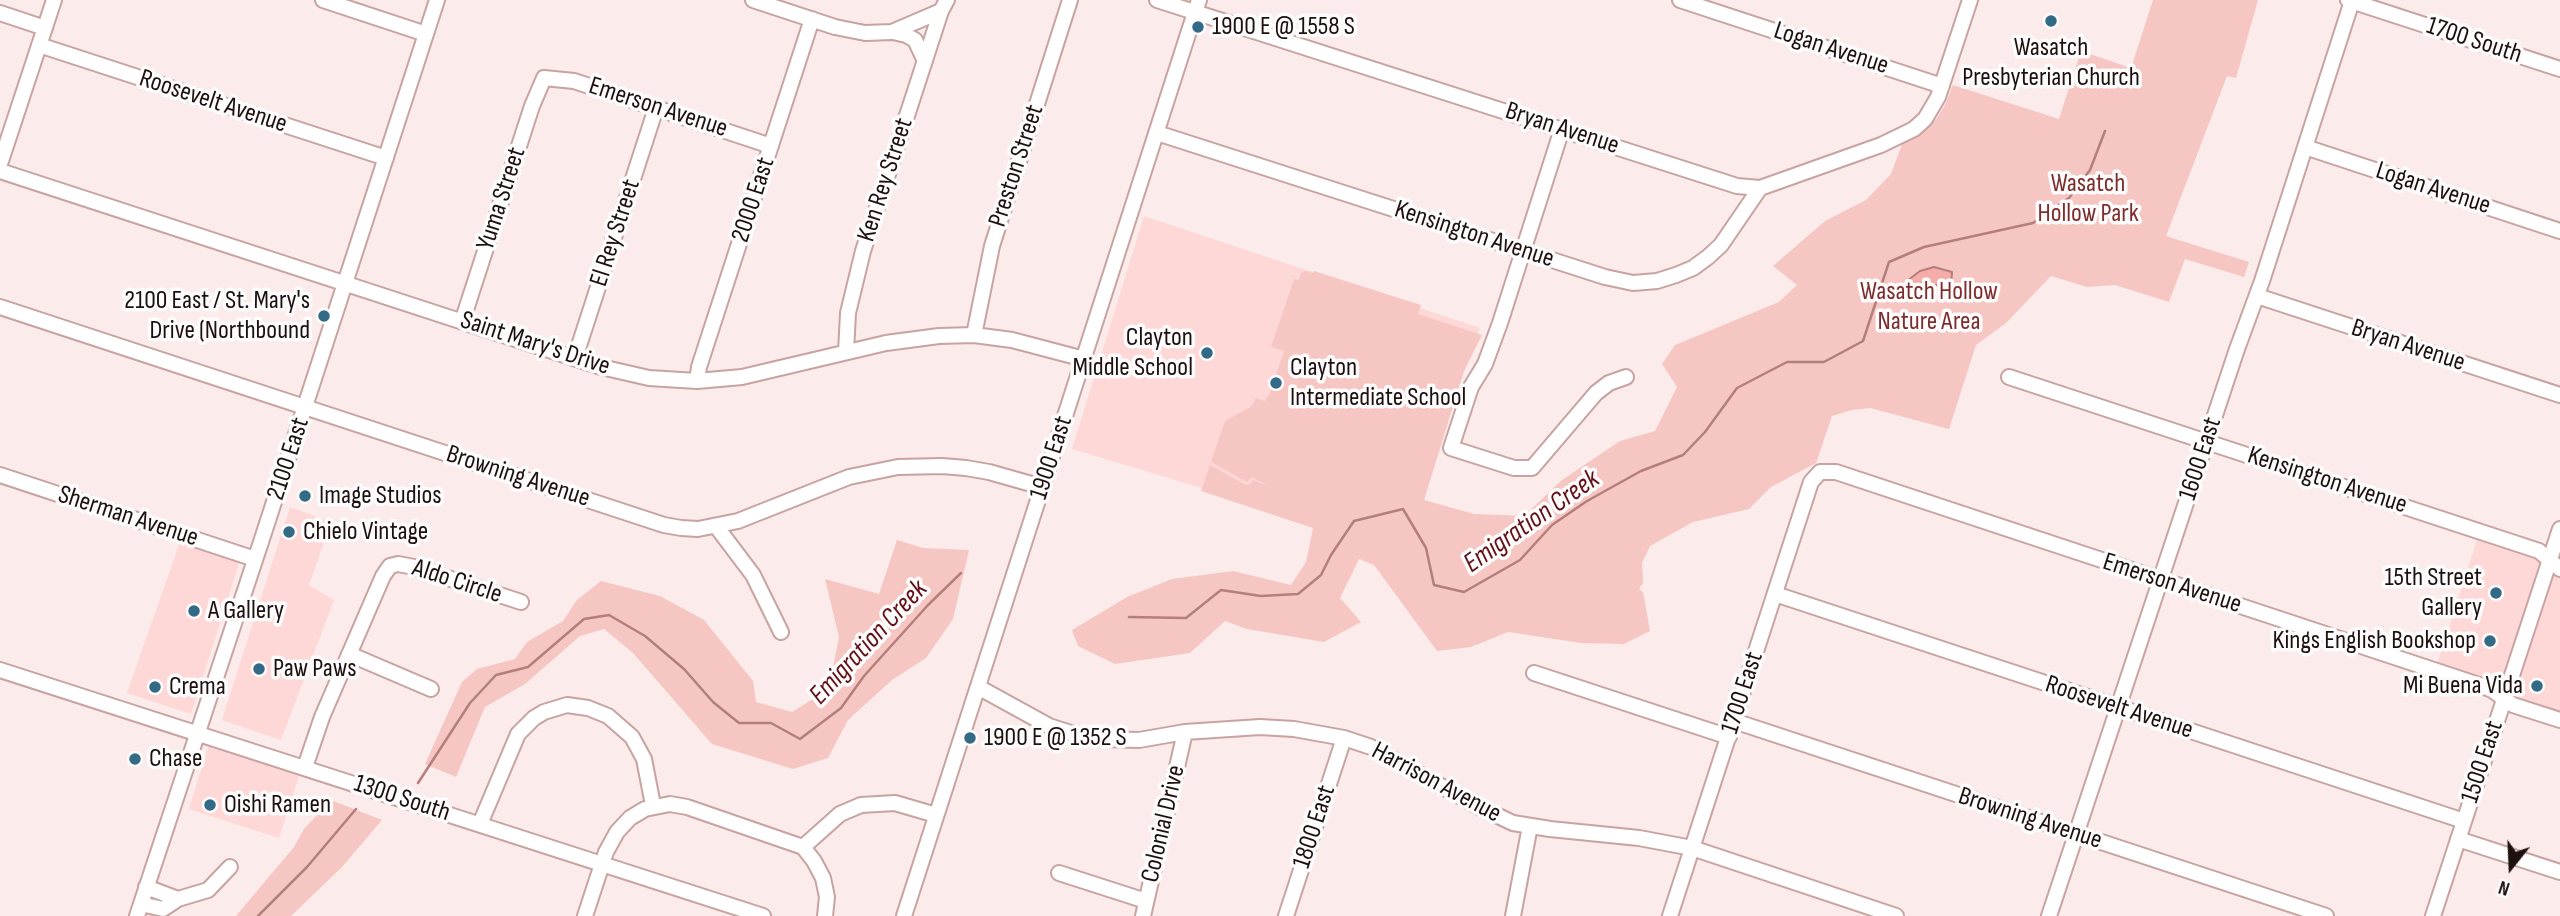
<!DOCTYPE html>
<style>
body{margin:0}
#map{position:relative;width:2560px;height:916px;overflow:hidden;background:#fbebea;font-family:"Sofia Sans Condensed",sans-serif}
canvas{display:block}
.north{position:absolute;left:2476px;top:832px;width:70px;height:70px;-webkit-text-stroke:5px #fcfcfc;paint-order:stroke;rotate:198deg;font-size:19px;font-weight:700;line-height:28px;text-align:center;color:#1d100f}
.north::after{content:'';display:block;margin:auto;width:24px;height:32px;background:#1d100f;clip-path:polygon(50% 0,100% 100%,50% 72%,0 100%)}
</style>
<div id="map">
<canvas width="2560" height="916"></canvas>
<div class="north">N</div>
</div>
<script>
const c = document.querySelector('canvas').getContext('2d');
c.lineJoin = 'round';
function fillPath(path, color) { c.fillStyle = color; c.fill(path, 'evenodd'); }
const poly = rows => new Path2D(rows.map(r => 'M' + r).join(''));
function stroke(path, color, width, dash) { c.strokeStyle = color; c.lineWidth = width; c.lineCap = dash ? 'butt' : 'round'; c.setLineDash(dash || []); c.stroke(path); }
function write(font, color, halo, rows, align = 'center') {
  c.font = font + ' "Sofia Sans Condensed",sans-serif'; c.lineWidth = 7; c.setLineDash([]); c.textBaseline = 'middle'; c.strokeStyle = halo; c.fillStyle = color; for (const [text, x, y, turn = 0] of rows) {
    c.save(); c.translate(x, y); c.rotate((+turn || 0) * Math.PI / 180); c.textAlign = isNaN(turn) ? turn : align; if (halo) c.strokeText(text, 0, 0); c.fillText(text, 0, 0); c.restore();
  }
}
const built = poly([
 [1144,216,1480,328,1436,449,1295,449,1242,500,1072,449],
 [290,507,331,522,309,585,334,600,281,740,222,720],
 [2477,540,2538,560,2560,577,2560,714,2517,699,2437,664],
 [180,542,240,561,191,714,127,693],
 [208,747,299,776,279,838,189,809]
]);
const green = poly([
 [2153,0,2258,0,2236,78,2227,76,2166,236,2249,262,2244,277,2185,259,2169,302,2115,285,2087,287,2051,276,2006,323,1976,345,1949,429,1870,408,1852,410,1832,416,1816,463,1771,487,1749,509,1693,522,1650,546,1642,563,1643,583,1639,589,1643,592,1650,631,1624,644,1581,643,1508,632,1471,647,1437,651,1374,565,1359,559,1340,598,1361,622,1324,642,1247,629,1225,621,1190,653,1115,664,1078,646,1072,630,1127,597,1172,579,1233,571,1291,585,1306,562,1313,528,1201,491,1210,465,1246,485,1250,484,1253,480,1266,485,1252,477,1247,482,1211,462,1225,421,1252,406,1256,398,1265,401,1267,396,1269,396,1284,351,1271,347,1294,279,1299,280,1301,273,1306,271,1313,273,1314,271,1421,305,1418,314,1482,335,1464,371,1424,500,1474,514,1524,516,1562,480,1620,441,1655,431,1677,387,1662,364,1675,345,1779,302,1797,285,1773,266,1825,221,1866,200,1891,174,1904,139,1927,128,1937,118,1945,105,1953,85,2059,119,2081,51,2128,67,2132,65],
 [897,540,923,548,969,550,953,619,926,658,892,680,848,720,828,758,793,769,712,744,633,653,604,629,580,636,525,684,485,707,456,777,425,764,462,682,477,669,515,659,527,642,563,621,577,600,601,581,660,596,704,620,753,681,756,702,792,712,816,697,832,673,839,637,825,579,879,594],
 [331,800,382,820,342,867,291,916,236,916,294,847,304,829]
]);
const water = poly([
 [1934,267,1952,272,1951,285,1931,285,1925,281,1913,287,1907,285,1907,281,1920,271,1934,267]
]);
const stream = poly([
 [1129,617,1186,618,1221,590,1261,596,1298,594,1321,575,1331,555,1354,521,1403,509,1426,548,1434,585,1464,592,1520,560,1552,525,1587,501,1641,471,1683,455,1705,432,1737,388,1787,362,1824,362,1863,341,1889,262,1924,247,2033,223,2069,198,2090,170,2105,131],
 [418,783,470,703,496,675,528,667,584,619,609,615,645,636,684,669,713,702,739,723,771,723,800,739,841,708,864,676,928,605,961,573],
 [258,916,307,867,356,809]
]);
const minor = poly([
 [323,0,426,34],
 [753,0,835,27,865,33,892,32,941,11],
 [1157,0,1737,186,1760,188,1881,145,1914,129,1925,119,1938,97,1970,0],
 [1680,0,1942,86],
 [2348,0,2560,69],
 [0,13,45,28],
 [893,32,906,35,915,40,925,61],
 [39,45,386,158],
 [1562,129,1500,323,1485,364,1471,387,1451,448,1514,468,1532,468,1596,393,1609,383,1626,377],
 [1157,133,1605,277,1633,283,1657,281,1676,275,1693,268,1708,257,1721,245,1760,188],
 [2305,147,2560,231],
 [0,164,54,0],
 [0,171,601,367,649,378,697,381,742,377,886,343,939,336,974,335,1012,340,1084,359],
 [2257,296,2560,395],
 [0,307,664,525,681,528,698,529,738,521,849,477,898,467,942,466,966,468,989,472,1042,487],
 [462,322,532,106,544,78,574,81,771,146],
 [974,335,992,246,1070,0],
 [846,352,848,313,863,251,941,11,947,0],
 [575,358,656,108],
 [2009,377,2539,551,2560,569],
 [697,381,699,367,812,19],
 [0,475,255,559],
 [716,526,753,575,781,632],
 [1775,594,2464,821],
 [349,654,431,689],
 [0,670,763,916],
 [1534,673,1729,737],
 [978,687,1049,726,1077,735,1102,739,1139,740,1185,732,1260,727,1294,729,1344,738,1371,747,1477,806,1513,823,1550,829,1639,838,1692,848,1896,916],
 [1734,721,2326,916],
 [305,767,322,717,383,576,390,566,398,564,414,567,521,602],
 [480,824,518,734,534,718,544,712,567,705,588,708,608,716,632,737,644,759,653,805],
 [2458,839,2560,872],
 [803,847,840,814,861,805,895,803,936,815],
 [1059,873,1146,901],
 [146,887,178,899],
 [141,904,163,909,178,899,208,890,230,867],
 [137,916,261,542,437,0],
 [585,916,606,852,617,832,630,818,645,809,670,804,687,807,803,847,814,861,823,878,827,897,825,916],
 [904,916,1199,0],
 [1143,916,1185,732],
 [1286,916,1344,738],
 [1513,916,1530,826],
 [1670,916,1811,482,1820,472,1836,472,2482,686,2492,690,2513,705,2560,720],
 [2049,916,2237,349,2262,281,2352,1],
 [2433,916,2560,529]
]);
const markers = [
 [2051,21,7,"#336a85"],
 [1198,27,7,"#336a85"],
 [324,316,7,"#336a85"],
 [1207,353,7,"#336a85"],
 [1276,383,7,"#336a85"],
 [305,496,7,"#336a85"],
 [289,532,7,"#336a85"],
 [2496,593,7,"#336a85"],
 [194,611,7,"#336a85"],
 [2490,641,7,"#336a85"],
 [259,669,7,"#336a85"],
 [2537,686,7,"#336a85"],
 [155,687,7,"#336a85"],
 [970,738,7,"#336a85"],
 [135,759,7,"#336a85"],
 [210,805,7,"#336a85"]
];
const poiNames = [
 ["1900 E @ 1558 S",1212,27],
 ["Wasatch",2051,48,"center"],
 ["Presbyterian Church",2051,78,"center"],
 ["2100 East / St. Mary's",310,301,"right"],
 ["Drive (Northbound",310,331,"right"],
 ["Clayton",1193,338,"right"],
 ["Middle School",1193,368,"right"],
 ["Clayton",1290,368],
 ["Intermediate School",1290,398],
 ["Image Studios",319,496],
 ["Chielo Vintage",303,532],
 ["15th Street",2482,578,"right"],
 ["Gallery",2482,608,"right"],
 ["A Gallery",208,611],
 ["Kings English Bookshop",2476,641,"right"],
 ["Paw Paws",273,669],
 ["Mi Buena Vida",2523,686,"right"],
 ["Crema",169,687],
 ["1900 E @ 1352 S",984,738],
 ["Chase",149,759],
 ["Oishi Ramen",224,805]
];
const streetNames = [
 ["1700 South",2474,41,18],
 ["Logan Avenue",1831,49,18],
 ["Roosevelt Avenue",213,102,18],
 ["Emerson Avenue",658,108,18],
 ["Bryan Avenue",1562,129,18],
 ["Preston Street",1017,166,-72],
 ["Ken Rey Street",886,180,-72],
 ["Logan Avenue",2433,189,18],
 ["Yuma Street",502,199,-72],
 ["2000 East",754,200,-72],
 ["El Rey Street",616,233,-72],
 ["Kensington Avenue",1474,235,18],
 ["Saint Mary's Drive",535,344,18],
 ["Bryan Avenue",2408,346,18],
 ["1900 East",1052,458,-72],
 ["2100 East",289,459,-72],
 ["1600 East",2201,459,-72],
 ["Browning Avenue",518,477,18],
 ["Kensington Avenue",2327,481,18],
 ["Sherman Avenue",128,517,18],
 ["Aldo Circle",457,582,18],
 ["Emerson Avenue",2172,584,18],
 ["1700 East",1743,693,-72],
 ["Roosevelt Avenue",2119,708,18],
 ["1500 East",2483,762,-72],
 ["Harrison Avenue",1436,783,28],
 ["1300 South",402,799,18],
 ["Browning Avenue",2030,819,18],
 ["Colonial Drive",1164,824,-77],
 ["1800 East",1315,827,-72]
];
const parkNames = [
 ["Wasatch",2088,184],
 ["Hollow Park",2088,214],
 ["Wasatch Hollow",1929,292],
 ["Nature Area",1929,322]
];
const waterNames = [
 ["Emigration Creek",1532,522,-35],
 ["Emigration Creek",869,643,-47]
];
fillPath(built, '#fed8d6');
fillPath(green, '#f6c6c3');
fillPath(water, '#f5ada9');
stroke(water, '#b47e7b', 2);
stroke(stream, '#b47e7b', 2.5);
stroke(minor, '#c7a3a1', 18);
stroke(minor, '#fff', 14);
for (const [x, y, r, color] of markers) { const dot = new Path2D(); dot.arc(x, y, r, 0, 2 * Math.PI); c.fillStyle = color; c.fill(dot); stroke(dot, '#fcfcfc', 2.5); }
write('26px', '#1d100f', '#fcfcfc', poiNames, 'left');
write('26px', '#1d100f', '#fcfcfc', streetNames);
write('26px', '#7f2c2d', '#fcfcfc', parkNames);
write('italic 28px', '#641017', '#fcfcfc', waterNames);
</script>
